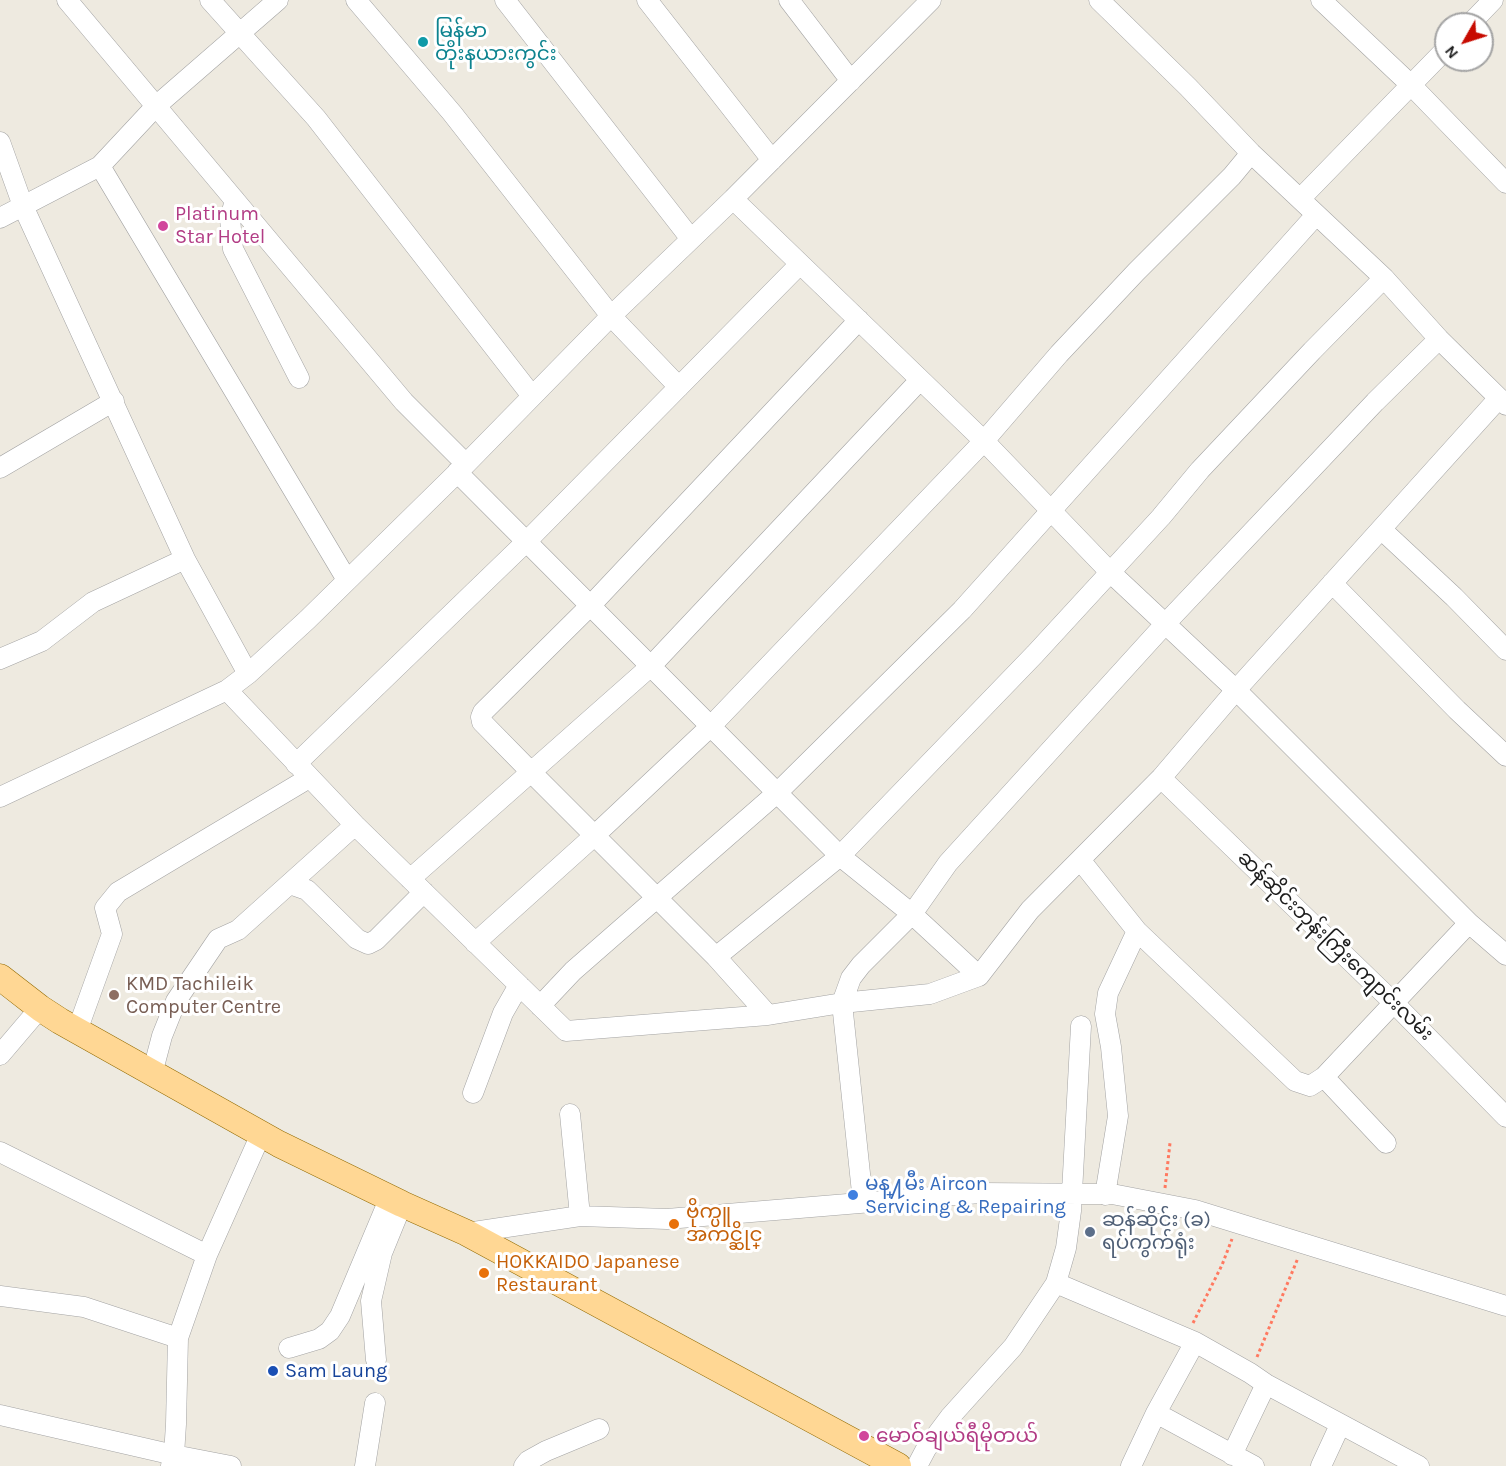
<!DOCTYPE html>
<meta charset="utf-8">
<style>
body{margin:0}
#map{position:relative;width:1506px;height:1466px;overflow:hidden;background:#eeeae0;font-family:Karla,sans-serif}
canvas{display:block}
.north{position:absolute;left:1434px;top:12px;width:60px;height:60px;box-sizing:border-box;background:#fff;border:2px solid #a4a4a4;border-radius:50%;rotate:231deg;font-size:16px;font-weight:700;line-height:24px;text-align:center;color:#1c1c1c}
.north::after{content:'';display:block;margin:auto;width:21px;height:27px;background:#c70b00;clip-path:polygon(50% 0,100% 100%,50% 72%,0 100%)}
</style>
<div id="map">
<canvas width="1506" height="1466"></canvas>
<div class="north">N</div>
</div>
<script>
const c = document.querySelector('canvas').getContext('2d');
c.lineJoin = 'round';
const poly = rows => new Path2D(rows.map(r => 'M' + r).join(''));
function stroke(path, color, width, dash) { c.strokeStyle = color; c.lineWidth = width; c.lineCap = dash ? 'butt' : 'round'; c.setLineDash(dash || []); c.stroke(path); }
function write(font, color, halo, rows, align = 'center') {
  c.font = font + ' Karla,"Noto Sans Myanmar",sans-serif'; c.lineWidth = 6; c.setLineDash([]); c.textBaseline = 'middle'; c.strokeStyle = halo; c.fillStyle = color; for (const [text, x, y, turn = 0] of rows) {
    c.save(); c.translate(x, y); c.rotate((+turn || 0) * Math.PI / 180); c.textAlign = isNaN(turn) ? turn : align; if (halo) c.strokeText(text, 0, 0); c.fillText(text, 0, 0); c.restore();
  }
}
const path = poly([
 [1165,1188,1170,1143],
 [1193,1323,1222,1265,1232,1239],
 [1257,1357,1298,1258]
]);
const minor = poly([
 [67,0,404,402,466,464],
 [210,0,316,118,532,396],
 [356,0,452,113,611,316,679,387],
 [505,0,691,239],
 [647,0,772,160],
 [789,0,851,81],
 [1099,0,1188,87,1251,153,1384,278,1439,339,1506,405],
 [1321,0,1411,85,1506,183],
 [1470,24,1493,0],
 [0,142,23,206,185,559,248,674],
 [100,166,347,580],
 [733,199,984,441,1110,572,1236,690,1469,923,1506,955],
 [1300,199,1446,49],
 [235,200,230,219,233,249,299,378],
 [0,218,100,166,156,106,278,0],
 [0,468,114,401],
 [457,472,840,856,912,914,979,976],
 [1381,529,1454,597,1506,650],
 [1332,583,1457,710,1506,756],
 [0,659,42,641,93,602,185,559],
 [227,690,355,825,566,1031,768,1015,842,1003,930,994,979,976,1030,910,1161,778,1236,690,1499,398],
 [296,764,527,541,800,264],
 [1161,778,1393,1002,1506,1117],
 [0,797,227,690,248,674,307,620,466,464,611,316,733,199,931,0],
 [1081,861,1137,931,1295,1081,1310,1086,1324,1077,1469,923],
 [410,879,651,666,920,380],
 [290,884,307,890,357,939,368,944,376,940,424,892],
 [475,943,594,836,711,726,984,441,1059,354,1136,272,1232,176,1251,153],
 [716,957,532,773,482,722,481,717,483,712,591,605,859,320],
 [540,1006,573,971,778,792,962,610,1316,215],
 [768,1015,716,957,840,856,1035,654,1161,517,1200,470,1312,351,1384,278],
 [77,1031,112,934,105,908,118,892,309,778],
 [0,1055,40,1008],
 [152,1074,162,1036,176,1001,218,939,238,930,355,825],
 [1324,1077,1386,1143],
 [473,1093,503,1013,519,985],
 [570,1114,580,1216],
 [0,1152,207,1255,178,1338,176,1424,174,1455,171,1466],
 [1105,1195,1118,1116,1111,1047,1105,1014,1108,993,1137,931],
 [863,1202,842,1003,851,978,861,965,912,914,948,863,1166,623,1375,402,1439,339],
 [467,1233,580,1216,667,1219,980,1193,1112,1194,1195,1210,1506,1306],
 [207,1255,261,1134],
 [1056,1283,1195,1342,1250,1373,1266,1384,1419,1466],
 [0,1296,84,1307,178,1338],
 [289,1348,319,1339,330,1331,340,1316,390,1197],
 [376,1360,371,1301,382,1253,402,1204],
 [1156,1413,1254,1466],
 [0,1415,174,1455,231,1466],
 [1232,1455,1266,1384],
 [365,1466,375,1403],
 [524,1466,528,1461,546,1451,599,1429],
 [917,1466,926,1449,950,1417,1013,1347,1056,1283,1066,1248,1071,1211,1081,1026],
 [1131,1466,1156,1413,1195,1342],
 [1321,1466,1340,1425]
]);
const major = poly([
 [0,977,40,1008,60,1021,279,1144,402,1204,467,1233,898,1466]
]);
const markers = [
 [423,42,6,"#0f9aa8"],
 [163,226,6,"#d1479c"],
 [114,995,6,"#8d6e63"],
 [853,1195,6,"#3f7fe0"],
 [674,1224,6,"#e8710a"],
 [1090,1232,6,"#5c6f8a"],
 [484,1273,6,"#e8710a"],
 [273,1371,6,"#1a4fb4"],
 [864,1436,6,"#d1479c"]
];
const cultureNames = [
 ["မြန်မာ",435,31],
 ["တိုးနယားကွင်း",435,54]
];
const hotelNames = [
 ["Platinum",175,214],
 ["Star Hotel",175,237],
 ["မောဝ်ချယ်ရီမိုတယ်",876,1436]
];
const streetNames = [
 ["ဆန်ဆိုင်းဘုန်းကြီးကျောင်းလမ်း",1335,946,44]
];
const educationNames = [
 ["KMD Tachileik",126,984],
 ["Computer Centre",126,1007]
];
const shopNames = [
 ["မန္႔မီး Aircon",865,1184],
 ["Servicing & Repairing",865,1207]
];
const foodNames = [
 ["ဗိုက္ပူ",686,1212],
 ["အကင္ဆိုင္",686,1235],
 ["HOKKAIDO Japanese",496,1262],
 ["Restaurant",496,1285]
];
const serviceNames = [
 ["ဆန်ဆိုင်း (ခ)",1102,1220],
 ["ရပ်ကွက်ရုံး",1102,1243]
];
const transitNames = [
 ["Sam Laung",285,1371]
];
stroke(minor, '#a3a3a3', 21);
stroke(major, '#936b00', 27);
stroke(path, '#ff7960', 3, [3, 3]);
stroke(minor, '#fff', 20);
stroke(major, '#ffd794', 26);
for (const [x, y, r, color] of markers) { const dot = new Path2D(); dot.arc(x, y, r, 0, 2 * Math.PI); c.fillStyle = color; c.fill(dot); stroke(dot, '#fff', 2); }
write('20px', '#0d838f', '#fff', cultureNames, 'left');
write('20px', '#b23c85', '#fff', hotelNames, 'left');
write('20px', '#1c1c1c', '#fff', streetNames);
write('20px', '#785e54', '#fff', educationNames, 'left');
write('20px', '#366cbe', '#fff', shopNames, 'left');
write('20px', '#c56008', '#fff', foodNames, 'left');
write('20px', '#4e5e75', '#fff', serviceNames, 'left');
write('20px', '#164399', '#fff', transitNames, 'left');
</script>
